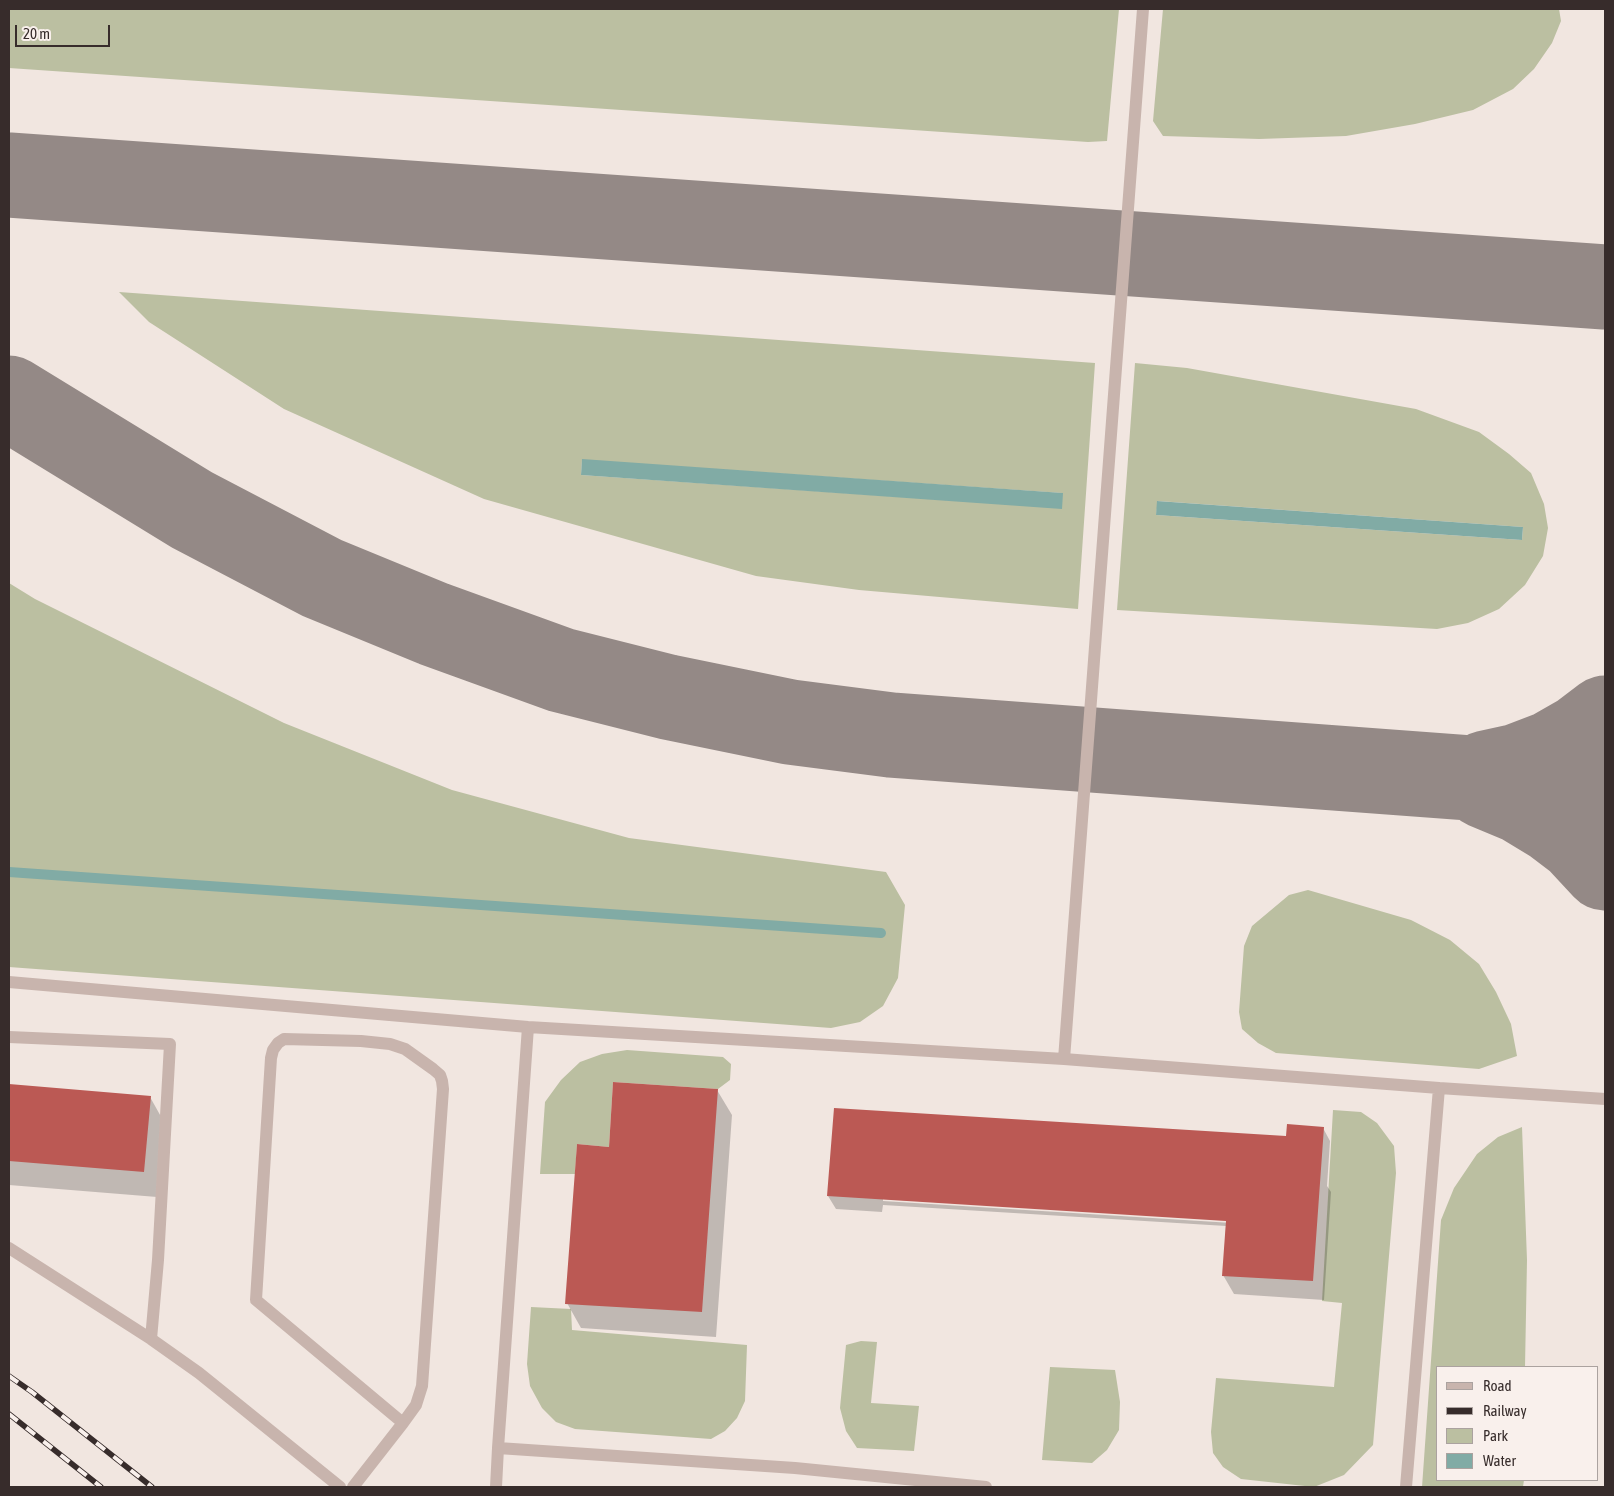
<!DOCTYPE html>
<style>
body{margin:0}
#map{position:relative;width:1614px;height:1496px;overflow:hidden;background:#f1e6e0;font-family:"Asap Condensed",sans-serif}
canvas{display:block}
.frame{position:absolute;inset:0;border:10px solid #372c2b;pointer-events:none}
.legend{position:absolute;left:1436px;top:1366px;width:162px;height:115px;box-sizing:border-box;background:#f9f0ec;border:1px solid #aba29f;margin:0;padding:6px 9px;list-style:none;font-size:15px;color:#372c2b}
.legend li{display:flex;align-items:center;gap:10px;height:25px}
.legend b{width:25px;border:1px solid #aba29f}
.scale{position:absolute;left:15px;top:25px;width:95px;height:22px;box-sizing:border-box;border:2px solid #372c2b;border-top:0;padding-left:6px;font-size:15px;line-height:18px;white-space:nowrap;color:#372c2b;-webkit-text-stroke:4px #f9f0ec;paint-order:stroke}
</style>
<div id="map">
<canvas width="1614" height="1496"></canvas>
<div class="frame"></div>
<ul class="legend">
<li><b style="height:6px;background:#c8b4ad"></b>Road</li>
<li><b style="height:6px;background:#372c2b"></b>Railway</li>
<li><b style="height:14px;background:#bbbfa1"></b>Park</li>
<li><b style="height:14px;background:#81aba5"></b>Water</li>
</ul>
<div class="scale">20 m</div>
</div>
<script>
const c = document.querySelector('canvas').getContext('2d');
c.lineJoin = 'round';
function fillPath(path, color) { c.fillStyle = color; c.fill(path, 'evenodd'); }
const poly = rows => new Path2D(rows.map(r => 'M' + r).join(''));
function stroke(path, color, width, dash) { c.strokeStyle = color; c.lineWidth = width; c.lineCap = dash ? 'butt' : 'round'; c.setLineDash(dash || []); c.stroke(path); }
const green = poly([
 [9,9,1119,9,1107,141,1088,142,9,68],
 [1163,9,1559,9,1561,21,1552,43,1534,69,1513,89,1473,110,1415,124,1346,136,1259,139,1163,136,1153,121],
 [119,292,1095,363,1078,609,859,590,756,576,484,499,284,409,149,322],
 [582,460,1062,493,1062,508,581,475],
 [1135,363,1187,368,1416,409,1479,432,1509,454,1531,473,1544,504,1548,528,1543,556,1525,585,1499,609,1468,623,1437,629,1117,610],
 [1158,501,1523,527,1522,540,1156,515],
 [9,583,35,599,284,723,452,790,629,838,886,872,905,905,898,978,883,1006,860,1022,831,1028,9,967],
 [1308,890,1411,920,1450,940,1479,964,1496,992,1511,1024,1517,1056,1479,1069,1276,1053,1258,1043,1242,1029,1239,1012,1244,946,1252,926,1289,895],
 [627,1050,723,1057,731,1064,730,1080,718,1089,613,1082,609,1147,577,1144,575,1174,540,1174,545,1102,561,1080,580,1062,602,1054],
 [1333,1110,1361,1112,1377,1123,1394,1146,1396,1173,1373,1445,1344,1475,1314,1487,1241,1479,1223,1467,1213,1453,1211,1432,1216,1378,1334,1387,1342,1303,1322,1301],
 [1522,1127,1527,1260,1525,1367,1438,1367,1438,1480,1524,1480,1523,1487,1422,1487,1441,1220,1454,1188,1477,1154,1498,1137],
 [531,1307,571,1309,572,1330,747,1345,745,1401,737,1418,725,1431,711,1439,575,1429,556,1422,542,1408,530,1386,527,1364],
 [861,1341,877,1342,871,1403,919,1406,914,1451,857,1448,846,1431,840,1408,846,1345],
 [1050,1367,1115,1370,1120,1402,1119,1430,1107,1450,1092,1463,1042,1460]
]);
const water = poly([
 [582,459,1063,493,1062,509,581,475],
 [1157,501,1523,527,1522,540,1156,515]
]);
const shadow = poly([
 [9,1086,150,1097,164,1122,157,1197,9,1185],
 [717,1090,732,1115,716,1337,581,1328,567,1303,610,1148],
 [835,1109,1286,1137,1323,1128,1330,1141,1327,1186,1331,1192,1324,1300,1234,1294,1223,1275,1226,1226,883,1205,882,1212,836,1209,828,1196],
 [883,1199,1232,1220,1232,1223,883,1201]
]);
const stream = poly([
 [9,872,881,933]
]);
const taxiway = poly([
 [9,175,1605,287],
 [9,398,192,510,322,578,434,624,561,670,668,697,790,722,891,735,1605,788],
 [1486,773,1518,766,1552,753,1580,737,1605,718],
 [1485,786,1521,801,1554,821,1579,840,1605,868]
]);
const building = poly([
 [613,1082,718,1089,702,1312,565,1304,577,1144,609,1147],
 [9,1084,151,1096,144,1172,9,1161],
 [834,1108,1286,1136,1287,1124,1324,1127,1313,1281,1222,1276,1226,1221,827,1196]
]);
const minor = poly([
 [9,982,528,1027,1064,1059,1439,1088],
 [528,1027,498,1448,795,1468,986,1487],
 [9,1037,170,1044,158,1260,151,1339],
 [1064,1059,1143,9],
 [9,1248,151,1339,199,1373,340,1487],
 [353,1487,403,1423,416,1405,422,1386,443,1089,442,1081,440,1075,433,1069,405,1049,390,1044,361,1041,284,1039,278,1043,273,1050,271,1058,256,1300,403,1423],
 [496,1487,498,1448],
 [1406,1487,1439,1088,1605,1099]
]);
const rail = poly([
 [9,1376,32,1392,152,1487],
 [9,1414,101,1487]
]);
fillPath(green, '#bbbfa1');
fillPath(water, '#81aba5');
fillPath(shadow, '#0003');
stroke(stream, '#81aba5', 10);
stroke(taxiway, '#948986', 85);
fillPath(building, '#bb5954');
stroke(minor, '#c8b4ad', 12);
stroke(rail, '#372c2b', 5.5);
stroke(rail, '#f9f0ec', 4, [11]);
</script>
